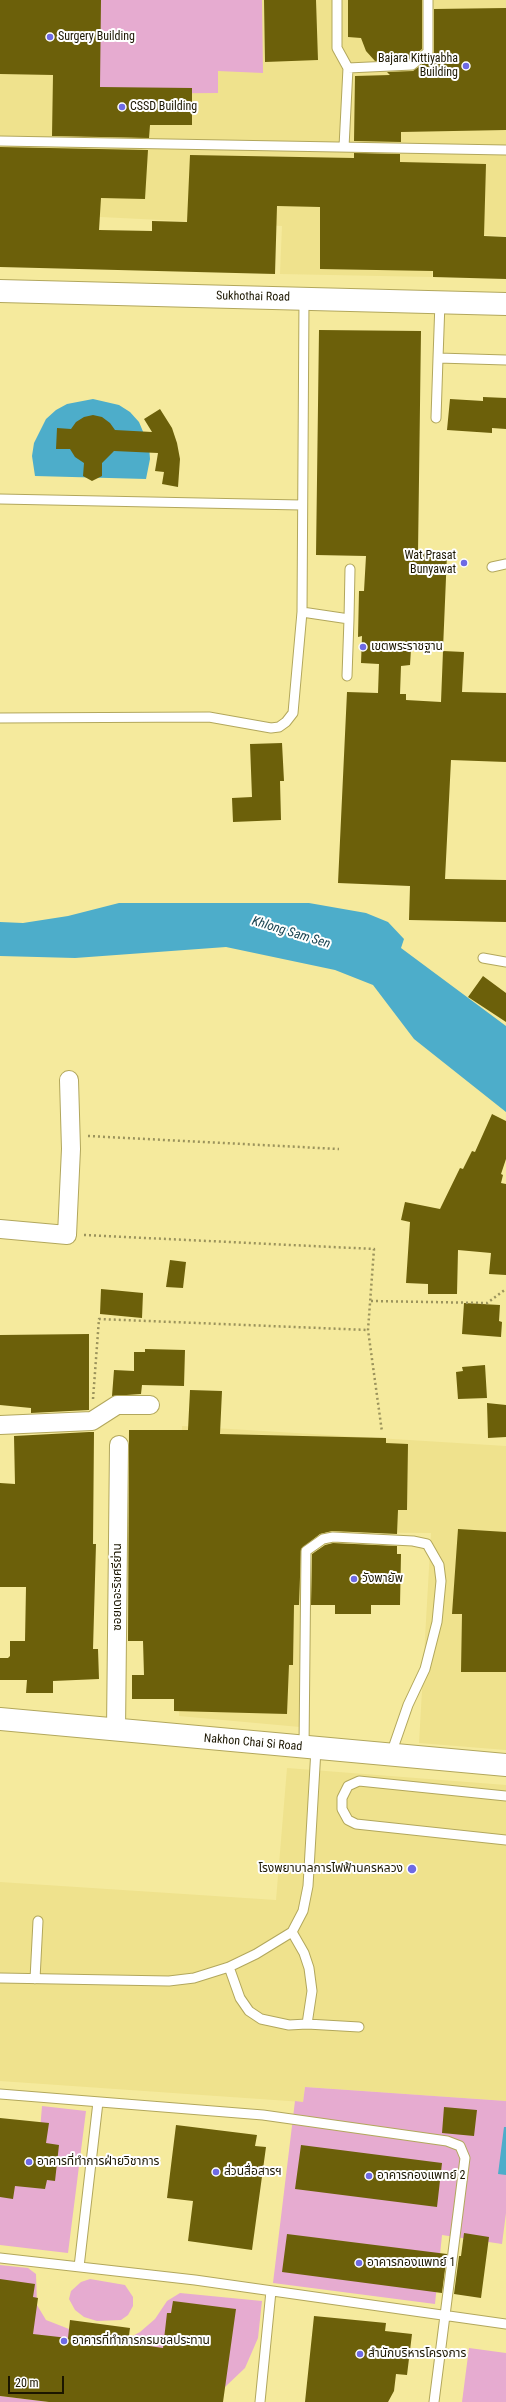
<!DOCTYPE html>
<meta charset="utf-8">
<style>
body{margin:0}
#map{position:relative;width:506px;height:2402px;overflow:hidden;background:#f5ea9d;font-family:"Roboto Condensed",sans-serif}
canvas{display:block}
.scale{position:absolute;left:8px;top:2376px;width:56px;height:18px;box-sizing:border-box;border:2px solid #1b1600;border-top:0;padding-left:5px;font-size:12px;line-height:14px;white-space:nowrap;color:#1b1600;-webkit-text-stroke:3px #fff;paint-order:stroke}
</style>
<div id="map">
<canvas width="506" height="2402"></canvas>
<div class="scale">20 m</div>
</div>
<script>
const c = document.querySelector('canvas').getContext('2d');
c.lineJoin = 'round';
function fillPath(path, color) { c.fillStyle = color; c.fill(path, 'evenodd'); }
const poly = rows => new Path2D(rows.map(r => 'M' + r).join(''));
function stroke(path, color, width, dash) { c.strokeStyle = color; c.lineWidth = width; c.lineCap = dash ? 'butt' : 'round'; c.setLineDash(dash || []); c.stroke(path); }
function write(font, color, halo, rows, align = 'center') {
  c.font = font + ' "Roboto Condensed","Noto Sans Thai",sans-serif'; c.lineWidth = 4; c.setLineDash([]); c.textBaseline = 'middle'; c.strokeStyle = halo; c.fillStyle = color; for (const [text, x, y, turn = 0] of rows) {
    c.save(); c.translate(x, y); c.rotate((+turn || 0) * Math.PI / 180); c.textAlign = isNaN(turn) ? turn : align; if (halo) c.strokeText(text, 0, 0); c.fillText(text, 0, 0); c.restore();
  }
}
const built = poly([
 [0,0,506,0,506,236,434,233,432,277,280,274,282,226,0,212],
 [182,1426,506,1446,506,1750,419,1743,431,1533,300,1532,300,1727,179,1716],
 [287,1768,506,1785,506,2101,305,2087,303,2102,0,2081,0,1882,276,1900]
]);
const green = poly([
 [83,0,262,0,263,73,218,71,218,93,82,94],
 [305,2087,506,2101,506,2213,502,2244,442,2235,435,2304,273,2283,295,2101,303,2102],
 [42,2106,86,2111,68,2253,0,2245,0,2177,36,2179],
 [0,2265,28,2268,36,2274,37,2305,46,2320,69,2329,129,2338,140,2332,155,2319,167,2301,180,2293,262,2301,258,2338,245,2368,225,2387,194,2363,0,2335],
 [90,2279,125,2285,133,2297,133,2306,128,2315,121,2320,97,2321,84,2317,75,2310,69,2299,71,2291,81,2282],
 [469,2348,506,2353,506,2402,462,2402],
 [0,2396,49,2402,0,2402]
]);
const water = poly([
 [93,399,119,405,130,412,139,422,149,446,150,459,146,479,35,476,32,456,34,443,46,419,56,410,67,404],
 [119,903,309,903,366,913,388,922,404,939,401,948,506,1026,506,1112,414,1039,373,985,335,970,226,947,75,958,0,956,0,922,23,923,68,916],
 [504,2127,506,2127,506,2175,498,2174]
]);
const building = poly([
 [0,0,101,0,100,87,192,88,192,125,150,125,149,138,52,136,53,75,0,74],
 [264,0,316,0,318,60,265,62],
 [348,0,422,0,422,49,410,59,375,61,366,51,361,38,348,37],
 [506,8,506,130,401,132,401,142,354,141,355,76,390,75,387,72,413,71,432,57,434,52,434,9],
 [0,147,148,150,145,199,101,198,99,230,152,231,152,221,187,222,190,155,354,158,354,153,400,154,400,162,486,164,484,236,506,237,506,279,433,277,433,271,320,269,320,207,277,206,275,274,0,267],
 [319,330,421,331,418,553,447,554,443,649,411,649,410,665,401,666,400,694,406,694,406,700,441,702,443,651,464,652,462,692,506,693,506,762,451,760,445,879,506,880,506,922,409,920,410,886,338,883,347,692,378,693,379,664,361,663,362,636,358,637,359,591,364,591,366,556,316,555],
 [483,397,506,398,506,429,492,428,492,433,447,430,450,399,483,401],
 [160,409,172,428,177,443,180,459,178,487,162,484,164,472,155,471,158,453,114,451,102,463,102,476,92,481,83,476,84,463,75,457,70,449,56,449,57,428,71,429,76,422,84,417,93,415,102,417,110,423,115,430,152,432,144,419],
 [282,743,284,781,280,781,281,820,233,822,232,798,252,797,250,744],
 [483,976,506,993,506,1022,468,997],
 [492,1114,506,1121,506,1159,501,1174,503,1175,501,1183,506,1184,506,1275,489,1274,491,1253,458,1250,457,1294,428,1294,428,1284,406,1283,410,1222,401,1220,405,1202,440,1209,460,1168,463,1169,472,1151,475,1152],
 [170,1260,186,1262,183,1288,166,1287],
 [101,1289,143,1293,142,1318,100,1314],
 [464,1303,500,1305,499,1321,502,1322,501,1337,462,1334],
 [89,1334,89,1410,31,1413,31,1408,0,1405,0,1335],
 [145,1349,185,1350,184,1386,142,1385,141,1394,112,1396,114,1370,134,1371,134,1352,145,1352],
 [485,1365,487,1398,458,1399,456,1372,463,1371,462,1367],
 [190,1390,222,1391,220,1434,386,1438,386,1443,408,1444,407,1510,398,1510,397,1534,332,1531,320,1534,301,1549,299,1605,294,1605,293,1665,289,1665,287,1714,174,1711,174,1699,132,1699,132,1675,144,1675,143,1641,128,1641,129,1430,188,1430],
 [487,1403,506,1405,506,1437,488,1438],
 [89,1432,94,1432,93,1544,96,1544,93,1649,98,1649,99,1679,53,1681,53,1693,26,1693,27,1680,0,1680,0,1658,8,1658,10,1656,10,1641,25,1641,26,1587,0,1587,0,1483,15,1484,14,1436],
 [458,1529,506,1532,506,1672,461,1672,462,1614,452,1614],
 [333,1543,397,1546,397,1554,401,1554,400,1605,371,1605,371,1614,335,1614,335,1605,311,1605,312,1554,325,1545],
 [444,2107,477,2110,474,2136,442,2133],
 [0,2118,49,2123,46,2143,59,2145,55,2181,47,2180,45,2189,15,2186,13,2199,0,2197],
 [176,2125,257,2135,255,2146,266,2147,252,2250,188,2241,193,2201,167,2198],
 [301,2145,442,2163,437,2207,295,2189],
 [464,2233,489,2237,481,2298,454,2294,459,2256,461,2256],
 [287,2234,447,2254,442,2293,282,2272],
 [0,2279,35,2284,33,2297,38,2298,33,2334,68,2338,70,2320,130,2328,128,2343,163,2348,167,2313,171,2313,173,2301,236,2309,223,2402,49,2402,0,2396],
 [314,2316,386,2323,385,2331,412,2334,407,2375,396,2374,394,2391,388,2402,305,2402]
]);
const path = poly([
 [88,1136,339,1149],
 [84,1235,374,1249,368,1330,382,1432],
 [371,1301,487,1303,506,1289],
 [93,1399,99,1319,368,1330]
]);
const service = poly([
 [337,0,337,48,348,68],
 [0,141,506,150],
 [344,147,348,68,412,65,428,52,428,0],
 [304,299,302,612,349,619,347,676],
 [440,302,438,358,506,360],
 [436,418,438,358],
 [0,499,301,505],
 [492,567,506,564],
 [349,619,350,569],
 [0,718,209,717,271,728,279,727,286,722,293,713,302,612],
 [483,958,506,962],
 [304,1747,306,1551,323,1539,333,1537,413,1541,427,1544,439,1565,441,1581,437,1622,425,1669,408,1705,391,1754],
 [506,1796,359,1781,348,1786,342,1798,342,1809,348,1820,356,1824,506,1840],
 [292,1932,304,1953,309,1968,312,1991,307,2024],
 [229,1967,240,1998,249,2011,261,2019,289,2025,307,2024,359,2027],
 [0,1978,169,1981,194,1978,229,1967,256,1954,292,1932,303,1911,308,1886,316,1749],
 [35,1979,38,1921],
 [0,2094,263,2115,447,2141,460,2146,465,2158,434,2402],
 [0,2258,195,2280,506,2324],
 [79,2267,98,2102],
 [260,2402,271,2291]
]);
const minor = poly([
 [0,1229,67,1235,71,1149,69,1080],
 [0,1425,92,1421,117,1405,150,1405],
 [116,1730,119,1445]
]);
const tertiary = poly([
 [0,291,506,304],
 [0,1719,506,1765]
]);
const markers = [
 [50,37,4,"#6e6ae5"],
 [466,66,4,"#6e6ae5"],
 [122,107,4,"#6e6ae5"],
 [464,563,4,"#6e6ae5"],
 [363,647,4,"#6e6ae5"],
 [354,1579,4,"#6e6ae5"],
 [412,1869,5,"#6e6ae5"],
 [29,2162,4,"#6e6ae5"],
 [216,2172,4,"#6e6ae5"],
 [369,2176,4,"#6e6ae5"],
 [359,2263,4,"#6e6ae5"],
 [64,2341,4,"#6e6ae5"],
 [360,2354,4,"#6e6ae5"]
];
const poiNames = [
 ["Surgery Building",58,37],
 ["Bajara Kittiyabha",458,59,"right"],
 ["Building",458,73,"right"],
 ["CSSD Building",130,107],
 ["Wat Prasat",456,556,"right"],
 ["Bunyawat",456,570,"right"],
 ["เขตพระราชฐาน",371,647],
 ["วังพายัพ",362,1579],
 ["โรงพยาบาลการไฟฟ้านครหลวง",403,1869,"right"],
 ["อาคารที่ทำการฝ่ายวิชาการ",37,2162],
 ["ส่วนสื่อสารฯ",224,2172],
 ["อาคารกองแพทย์ 2",377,2176],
 ["อาคารกองแพทย์ 1",367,2263],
 ["อาคารที่ทำการกรมชลประทาน",72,2341],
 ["สำนักบริหารโครงการ",368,2354]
];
const streetNames = [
 ["Sukhothai Road",253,297,1],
 ["ซอยเดอะริชศรีย่าน",118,1587,-90],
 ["Nakhon Chai Si Road",253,1743,5]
];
const waterNames = [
 ["Khlong Sam Sen",291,933,17]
];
fillPath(built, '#efe28d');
fillPath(green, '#e6abd0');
fillPath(water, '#4dadca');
fillPath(building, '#6c600a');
stroke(service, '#b2a75c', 11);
stroke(minor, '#b2a75c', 20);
stroke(tertiary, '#b2a75c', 24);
stroke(path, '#9b935c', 2.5, [2, 3]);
stroke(service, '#fff', 9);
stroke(minor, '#fff', 18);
stroke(tertiary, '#fff', 22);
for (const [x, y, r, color] of markers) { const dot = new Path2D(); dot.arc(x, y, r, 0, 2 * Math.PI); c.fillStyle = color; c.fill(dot); stroke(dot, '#fff', 1.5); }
write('12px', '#1b1600', '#fff', poiNames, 'left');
write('12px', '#1b1600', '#fff', streetNames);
write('italic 13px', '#1b4552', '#fff', waterNames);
</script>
